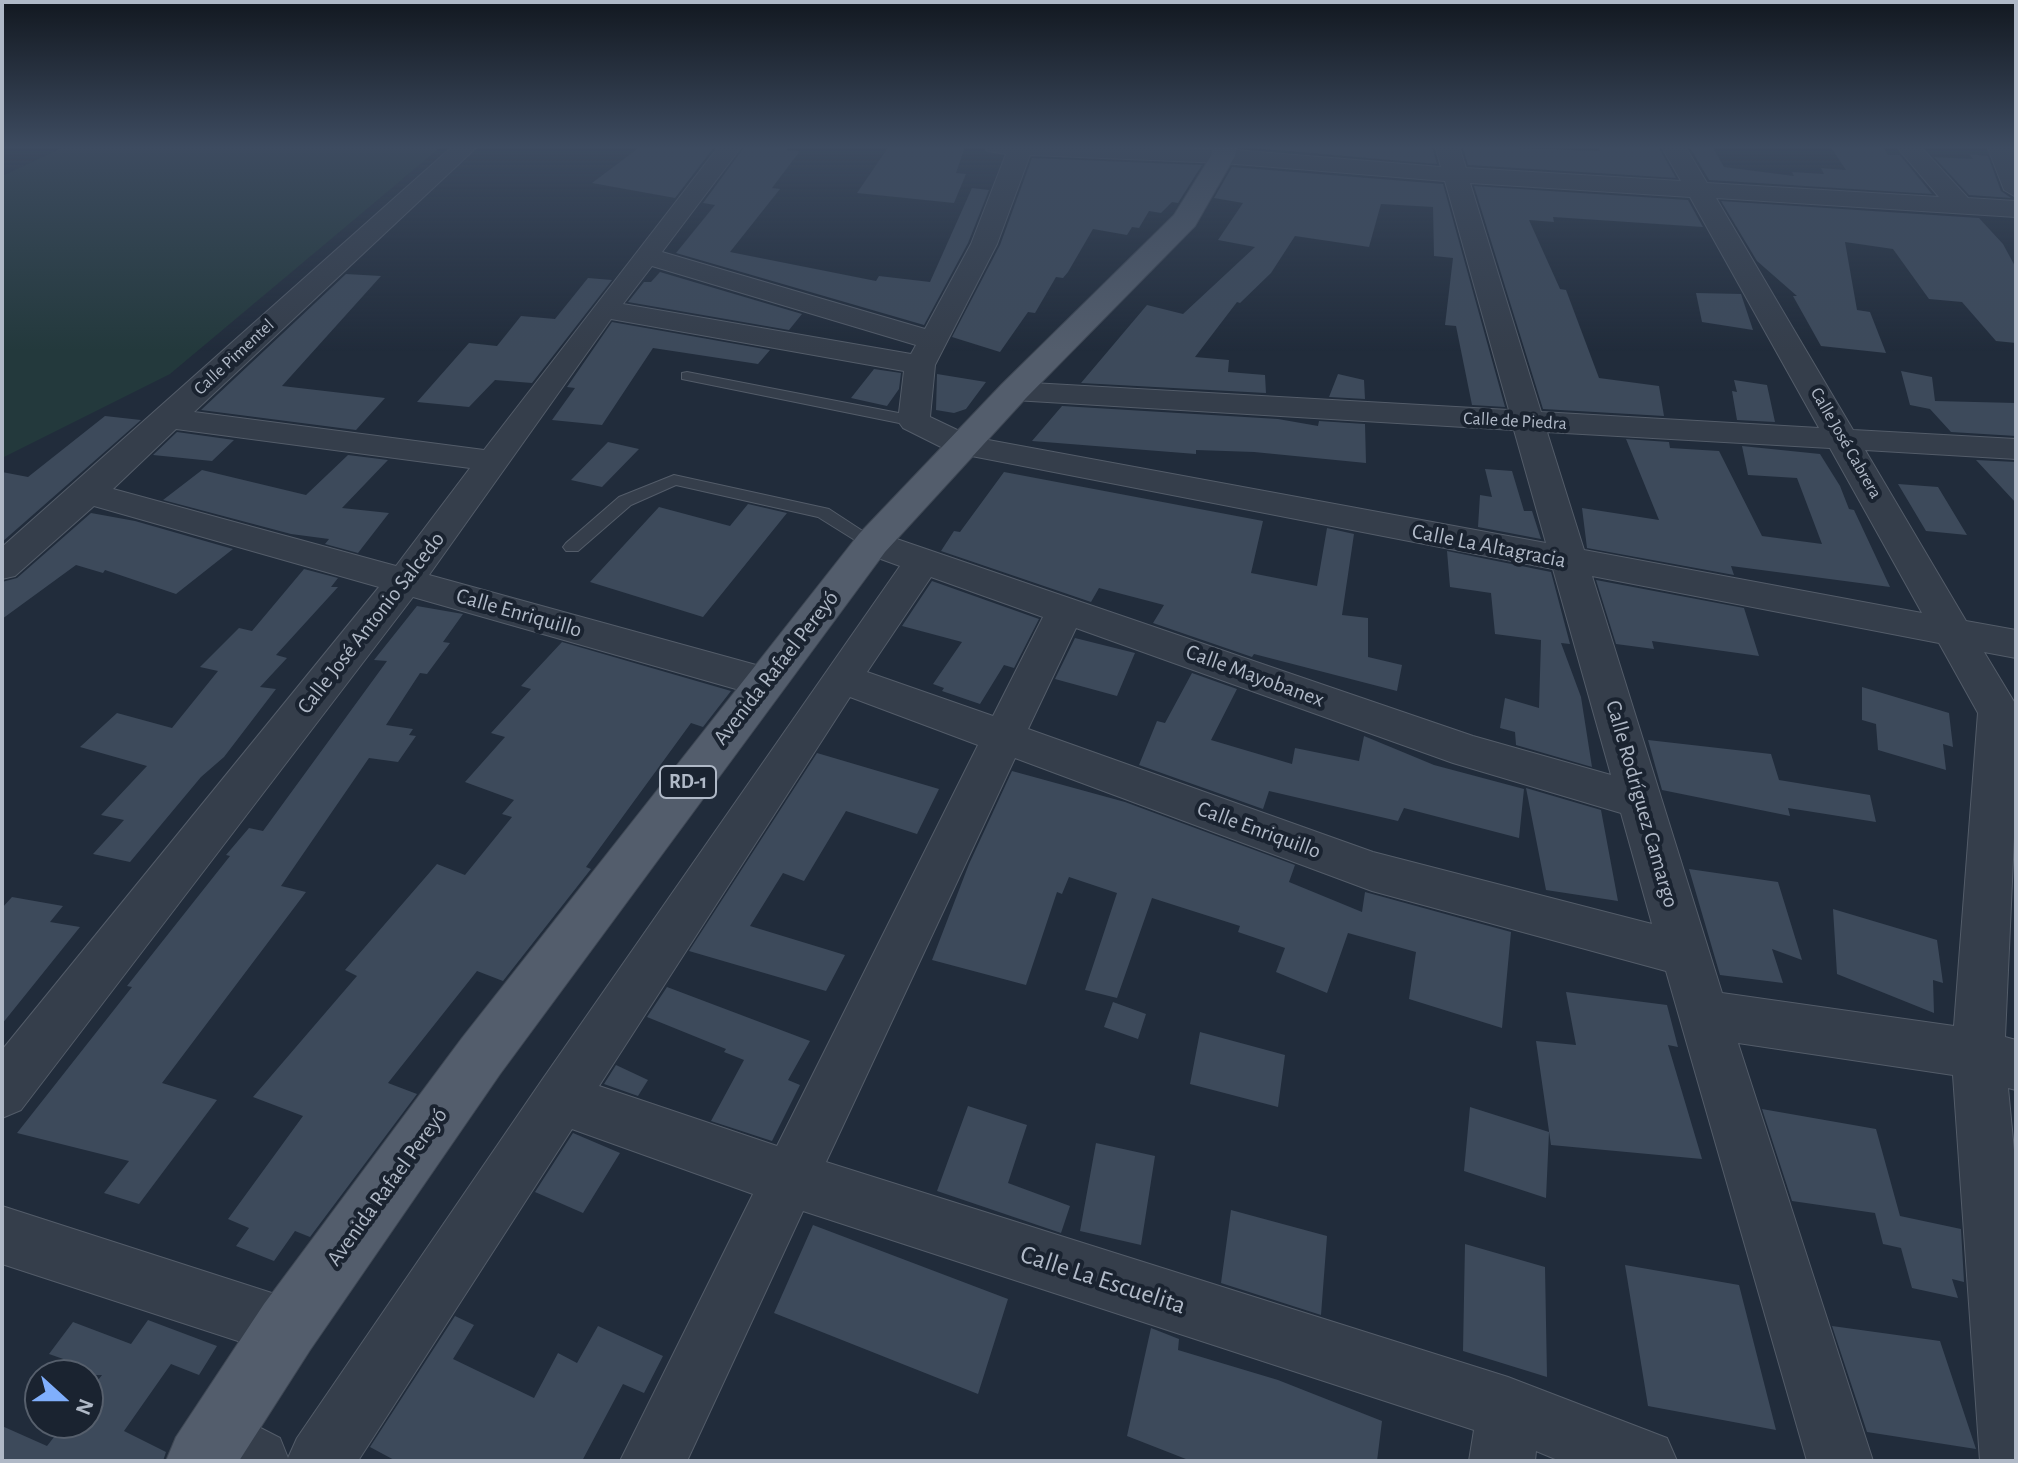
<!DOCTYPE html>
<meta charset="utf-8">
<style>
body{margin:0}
#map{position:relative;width:2018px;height:1463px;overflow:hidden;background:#212c3b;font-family:"Alegreya Sans",sans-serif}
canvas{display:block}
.frame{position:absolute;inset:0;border:4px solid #b0b9c7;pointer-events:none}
.north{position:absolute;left:24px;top:1359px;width:80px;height:80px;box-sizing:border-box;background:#1a2330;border:2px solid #565f6c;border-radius:50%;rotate:111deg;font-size:22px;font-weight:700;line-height:32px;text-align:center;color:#b0b9c7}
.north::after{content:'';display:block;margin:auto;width:28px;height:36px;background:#80affc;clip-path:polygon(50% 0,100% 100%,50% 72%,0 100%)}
</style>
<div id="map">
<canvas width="2018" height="1463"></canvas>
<div class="frame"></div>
<div class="north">N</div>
</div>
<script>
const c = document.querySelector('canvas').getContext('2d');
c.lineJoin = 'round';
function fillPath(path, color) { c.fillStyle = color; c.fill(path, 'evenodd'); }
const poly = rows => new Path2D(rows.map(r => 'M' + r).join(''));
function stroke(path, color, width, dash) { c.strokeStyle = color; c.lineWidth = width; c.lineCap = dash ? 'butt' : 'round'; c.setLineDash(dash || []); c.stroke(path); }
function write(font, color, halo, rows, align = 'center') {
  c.font = font + ' "Alegreya Sans",sans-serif'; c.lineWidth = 8; c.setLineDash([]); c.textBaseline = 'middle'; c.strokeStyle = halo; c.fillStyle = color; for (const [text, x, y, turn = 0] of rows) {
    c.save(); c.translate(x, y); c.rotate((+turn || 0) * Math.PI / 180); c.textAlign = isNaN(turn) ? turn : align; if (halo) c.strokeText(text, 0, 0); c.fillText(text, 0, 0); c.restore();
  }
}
const green = poly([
 [66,146,442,146,170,374,2,458,2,176]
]);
const building = poly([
 [641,146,715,146,675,198,592,183],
 [745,146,789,146,786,150,800,151,772,188,780,189,730,252,876,281,879,276,930,282,972,188,989,190,968,243,924,325,676,253,715,205,703,203],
 [889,146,965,147,956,173,966,174,954,203,857,193],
 [1240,146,1432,146,1437,164,1240,147],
 [1462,146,1600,151,1598,146,1658,146,1676,178,1468,165],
 [1689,146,1712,146,1724,167,1794,176,1792,172,1824,174,1821,168,1846,170,1830,146,1883,147,1888,155,1900,155,1932,194,1709,180],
 [1969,154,1988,156,2001,191,2011,198,1969,195,1934,157,1973,159],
 [1032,158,1202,165,1178,203,1172,202,1161,213,1149,211,1139,228,1132,227,1127,235,1093,229,1068,272,1063,278,1056,277,1035,313,1028,312,1000,352,952,337,1000,245],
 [1232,167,1443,184,1505,407,1472,405,1456,326,1445,325,1453,258,1434,256,1433,207,1381,204,1369,247,1295,236,1271,273,1240,303,1237,302,1195,357,1229,360,1228,372,1265,375,1266,393,1081,383,1147,305,1183,314,1255,247,1218,240,1243,203,1214,198],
 [1474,186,1688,200,1703,227,1553,217,1554,222,1529,220,1560,289,1566,290,1599,378,1659,386,1664,416,1543,409],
 [1721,201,1979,218,2003,244,2016,268,2016,343,1996,341,1962,302,1929,299,1893,249,1845,242,1857,310,1870,312,1886,353,1821,346,1793,296,1797,296,1757,261],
 [660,272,802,314,789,330,628,302,644,282,651,282],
 [346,274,381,276,282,386,385,398,356,430,201,410],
 [588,278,612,280,532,383,495,380,469,407,417,402,469,343,497,346,521,316,555,319],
 [1696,293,1741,294,1753,330,1702,322],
 [612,322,770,350,758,364,653,348,602,425,552,420,575,388,567,387],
 [874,369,901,373,899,389,887,406,851,398],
 [1901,371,1932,377,1935,401,2016,403,2016,436,1951,432,1930,409,1910,405],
 [937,374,986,382,966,409,954,413,936,410],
 [1338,374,1364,380,1365,399,1329,397],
 [1734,380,1767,385,1775,422,1737,420,1732,391,1737,392],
 [1062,406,1278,419,1318,426,1319,421,1365,424,1366,463,1254,452,1196,450,1196,454,1032,441],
 [105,416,141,420,2,542,2,472,28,477],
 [177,432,234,440,212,461,153,455],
 [1626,439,1669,442,1670,448,1719,451,1762,536,1822,544,1797,478,1748,475,1742,446,1820,454,1840,486,1849,509,1854,510,1890,587,1731,566,1734,575,1587,548,1582,508,1659,520],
 [608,442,639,449,602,487,571,480],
 [348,455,388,460,342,508,389,513,358,553,325,544,329,539,291,534,163,500,202,470,306,495],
 [1976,460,2016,462,2016,503],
 [1485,469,1512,471,1524,511,1532,511,1541,539,1478,527,1480,495,1492,497],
 [1004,472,1263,521,1251,573,1317,586,1327,528,1354,534,1342,615,1368,618,1368,657,1402,665,1397,691,1254,654,1252,657,1153,623,1164,605,1099,588,1091,602,941,551,954,531,960,532],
 [1898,484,1938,487,1967,535,1926,531],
 [748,504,787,513,703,617,590,582,659,507,730,526],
 [91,513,135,521,233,549,176,594,105,570,103,573,76,565,2,619,2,582,17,578],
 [1447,551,1551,572,1570,644,1561,643,1581,697,1592,767,1516,745,1515,732,1500,728,1505,698,1539,708,1541,640,1495,634,1491,593,1450,587],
 [304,569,338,578,331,587,338,587,276,655,287,658,260,687,276,689,224,757,201,777,130,862,93,854,124,820,101,815,147,766,80,747,117,713,172,728,218,671,200,667,239,628,252,631],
 [1596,580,1744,608,1759,656,1652,641,1654,649,1616,644],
 [932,581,1039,619,1014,668,1004,665,980,704,942,691,944,688,933,684,962,642,902,626],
 [417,606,463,614,443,642,450,643,427,674,420,673,386,725,413,729,409,735,416,736,398,762,369,758,281,886,306,892,162,1083,217,1100,139,1204,104,1193,129,1161,17,1133,132,987,127,986,230,856,226,855,249,828,263,831,387,661,374,660],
 [1075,638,1135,653,1117,696,1055,679],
 [562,642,731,691,703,727,691,723,586,867,591,869,503,981,477,971,388,1083,417,1094,310,1237,295,1231,274,1261,236,1246,249,1228,228,1219,303,1116,253,1097,357,976,345,970,437,864,465,875,512,817,502,814,514,800,465,782,505,737,491,733,531,689,521,686],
 [1192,673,1237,689,1211,740,1292,764,1295,748,1359,761,1364,736,1434,765,1524,789,1519,838,1404,808,1398,821,1269,791,1263,809,1139,765,1157,721,1165,723],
 [1862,687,1949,713,1953,747,1943,744,1946,770,1878,750,1876,724,1862,720],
 [1648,740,1771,754,1779,780,1870,795,1876,822,1788,808,1790,816,1662,790],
 [817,753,939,789,917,834,846,811,804,881,783,873,750,926,845,955,826,991,689,951],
 [1012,771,1125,802,1295,865,1289,882,1362,912,1365,892,1511,932,1502,1028,1409,999,1416,952,1348,933,1327,993,1276,972,1285,948,1238,932,1240,926,1152,898,1117,998,1085,990,1117,893,1069,877,1062,894,1057,892,1026,985,932,960,969,864],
 [1526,788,1601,810,1618,901,1546,890],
 [1689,869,1778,882,1802,960,1772,949,1783,983,1720,975],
 [12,897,63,906,50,922,80,927,2,1024,2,908],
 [1833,909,1937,940,1943,983,1933,980,1934,1013,1837,974],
 [667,987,810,1041,788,1080,800,1085,772,1141,711,1121,744,1060,724,1052,726,1049,647,1017],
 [1566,992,1667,1005,1678,1047,1668,1045,1702,1159,1551,1145,1536,1041,1576,1045],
 [1113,1002,1146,1014,1138,1039,1104,1027],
 [1200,1032,1285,1055,1278,1107,1190,1084],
 [616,1065,648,1080,638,1096,604,1084],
 [968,1106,1027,1125,1008,1183,1070,1206,1061,1233,937,1191],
 [1470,1107,1549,1132,1546,1198,1464,1171],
 [1762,1109,1876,1129,1900,1216,1961,1229,1964,1282,1952,1279,1958,1298,1912,1288,1901,1248,1883,1244,1875,1213,1792,1201],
 [573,1133,620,1153,583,1213,535,1192],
 [1096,1143,1155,1156,1141,1245,1080,1231],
 [1231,1210,1327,1236,1321,1315,1221,1283],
 [813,1225,1008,1299,978,1394,774,1313],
 [1465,1244,1545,1267,1547,1377,1463,1351],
 [1625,1265,1739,1285,1776,1430,1648,1406],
 [455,1316,474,1325,453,1359,534,1398,558,1353,577,1363,598,1326,663,1356,644,1393,623,1384,582,1461,396,1461,370,1447],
 [148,1320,217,1346,199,1375,171,1364,124,1431,166,1452,163,1461,2,1461,2,1426,47,1446,65,1423,88,1423,88,1393,102,1375,80,1375,86,1367,49,1354,73,1322,131,1344],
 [1832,1326,1940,1341,1976,1449,1867,1432],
 [1151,1328,1179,1339,1178,1350,1278,1380,1382,1421,1377,1461,1191,1461,1127,1436]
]);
const service = poly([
 [687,372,914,416,922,421,914,426,682,379,682,373,687,372],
 [674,475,829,509,881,543,878,547,866,547,818,517,676,485,631,505,578,551,566,551,563,547,566,543,619,497,674,475]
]);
const minor = poly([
 [453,146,478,146,194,412,484,450,719,146,742,146,662,252,925,329,971,244,1006,154,987,151,984,146,1223,149,1441,167,1435,146,1459,146,1466,168,1681,181,1661,146,1685,146,1707,183,1939,197,1896,146,1920,146,1968,198,2016,201,2016,217,1716,198,1853,430,2016,439,2016,459,1865,450,1966,621,2016,630,2016,658,1984,652,2016,705,2016,793,2005,1037,2016,1040,2016,1090,2008,1088,2016,1171,2016,1461,1980,1461,1953,1075,1738,1043,1873,1461,1807,1461,1666,971,1372,891,1015,758,826,1162,1508,1377,1667,1438,1677,1461,1560,1461,1536,1451,1535,1461,1469,1461,1474,1430,803,1211,687,1461,620,1461,753,1194,572,1129,358,1461,193,1460,184,1437,193,1414,216,1405,280,1438,288,1458,297,1438,542,1080,900,566,859,551,854,543,859,535,872,531,885,535,1473,736,1611,775,1553,569,951,452,903,428,898,421,904,371,611,319,429,575,778,671,784,682,778,693,764,697,413,597,21,1110,2,1118,2,1050,379,587,94,506,15,576,2,579,2,547,453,146],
 [1030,155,1223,163,1445,181,1509,410,1014,382,1003,384,998,391,1003,398,1014,400,1514,430,1546,543,972,437,930,417,935,365,997,244,1030,155],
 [1470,183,1690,197,1819,428,1541,412,1470,183],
 [652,266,916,345,911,354,623,304,652,266],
 [176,429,470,468,396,566,113,489,176,429],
 [1547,432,1830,448,1922,613,1584,550,1547,432],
 [1592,576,1939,643,1978,713,1954,1026,1722,993,1592,576],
 [931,577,1043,617,993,716,867,672,931,577],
 [1076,628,1453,763,1621,813,1652,924,1373,852,1028,729,1076,628],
 [850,697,978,745,777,1146,599,1086,850,697],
 [1987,146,2011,146,2016,159,2016,197,2004,190,1987,146],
 [2,1206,309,1305,317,1327,309,1349,287,1357,2,1264,2,1206]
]);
const primary = poly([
 [1213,146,1237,146,1235,156,1195,226,1026,398,885,552,500,1074,310,1350,239,1461,166,1461,176,1437,264,1304,462,1038,859,534,1002,384,1174,215,1211,156,1213,146]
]);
const farStreetnames = [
 ["Calle Pimentel",234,357,-43],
 ["Calle de Piedra",1515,421,3],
 ["Calle José Cabrera",1846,443,60]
];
const shields = [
 [688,782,56]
];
const shieldNames = [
 ["RD-1",688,782]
];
const streetNames = [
 ["Calle La Altagracia",1489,546,11],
 ["Calle Enriquillo",519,613,16],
 ["Calle José Antonio Salcedo",371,623,-52],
 ["Avenida Rafael Pereyó",776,668,-52],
 ["Calle Mayobanex",1255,676,20],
 ["Calle Rodríguez Camargo",1642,804,74],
 ["Calle Enriquillo",1259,830,20],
 ["Avenida Rafael Pereyó",387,1187,-54]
];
const nearStreetnames = [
 ["Calle La Escuelita",1103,1280,18]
];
fillPath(green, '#23393c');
fillPath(building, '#3d4a5b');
stroke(service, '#535c69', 2);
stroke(minor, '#535c69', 2);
stroke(primary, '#3e4754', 2);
fillPath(service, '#353e4b');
fillPath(minor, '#353e4b');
fillPath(primary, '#535d6c');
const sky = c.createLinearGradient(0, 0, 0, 351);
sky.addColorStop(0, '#121820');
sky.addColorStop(0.42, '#3d4b60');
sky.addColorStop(1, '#3d4b6000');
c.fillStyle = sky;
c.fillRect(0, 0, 2018, 351);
write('18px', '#b0b9c7', '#1a2330', farStreetnames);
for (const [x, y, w] of shields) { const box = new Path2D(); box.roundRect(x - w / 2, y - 16, w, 32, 6); c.fillStyle = '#1a2330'; c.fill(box); stroke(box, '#b0b9c7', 2); }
write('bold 20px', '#b0b9c7', null, shieldNames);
write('22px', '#b0b9c7', '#1a2330', streetNames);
write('26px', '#b0b9c7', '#1a2330', nearStreetnames);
</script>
